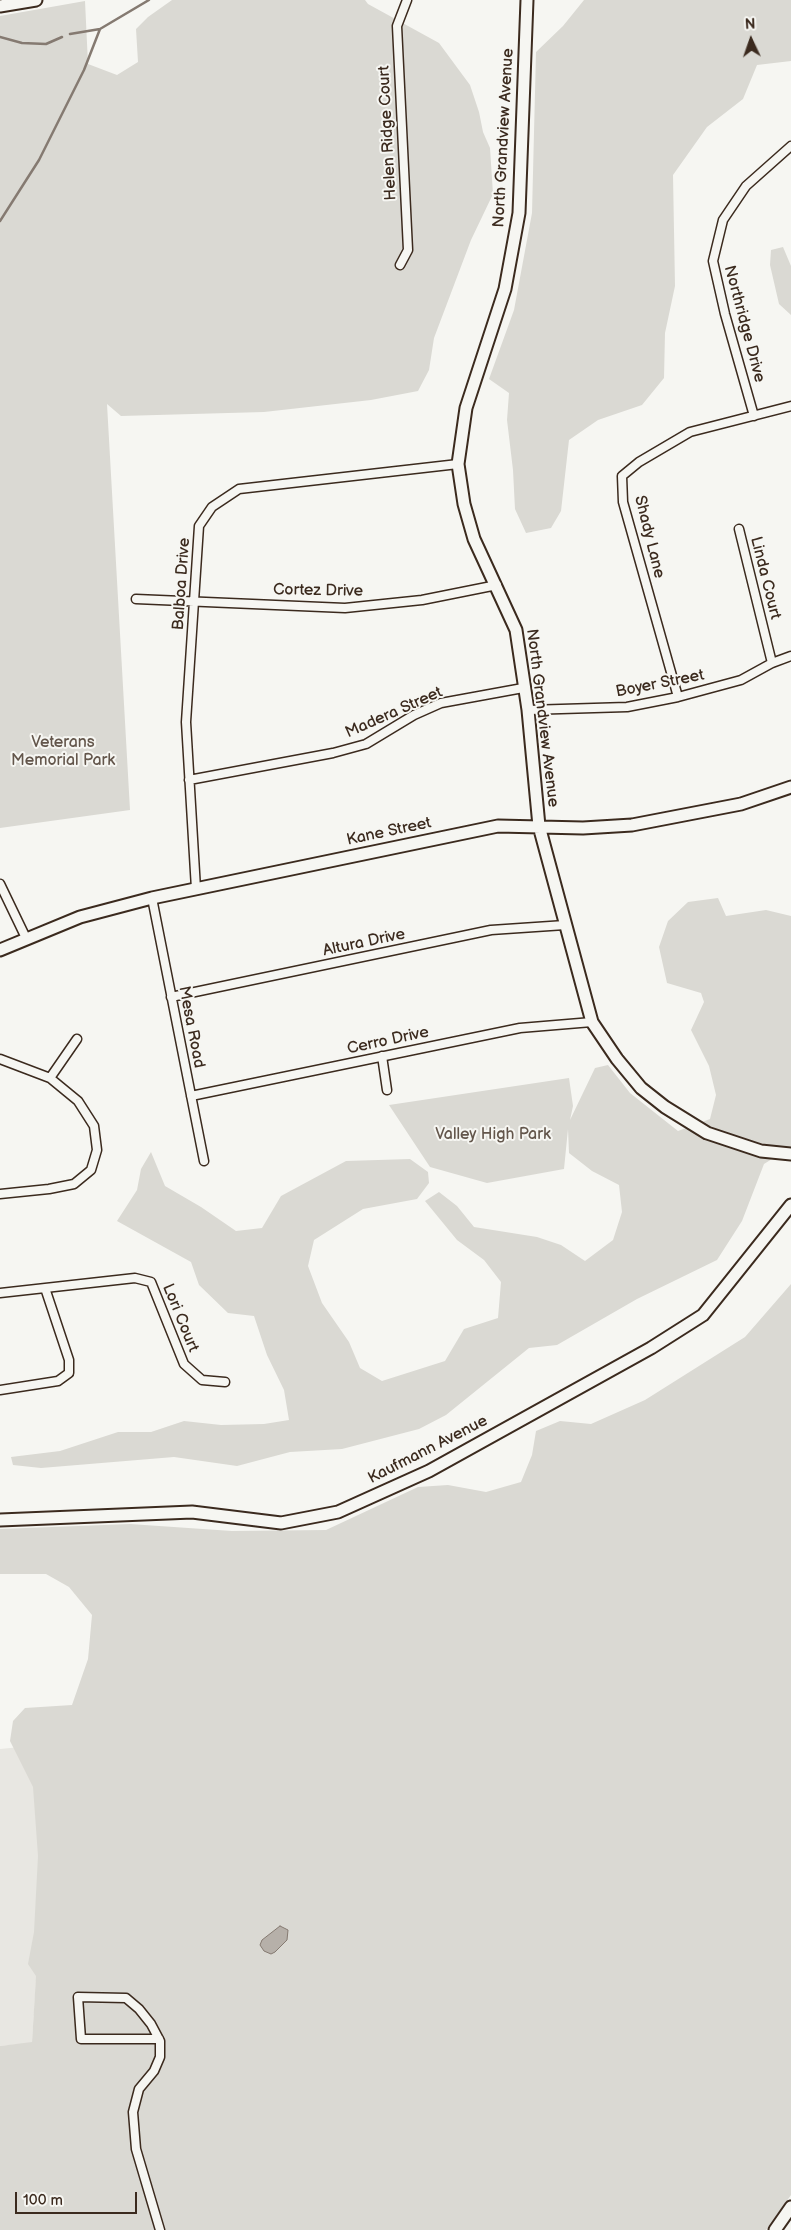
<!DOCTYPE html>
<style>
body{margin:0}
#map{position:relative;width:791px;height:2230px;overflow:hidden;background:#f6f6f2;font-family:"Balsamiq Sans",sans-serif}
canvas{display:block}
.north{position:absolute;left:726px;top:15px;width:50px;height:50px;-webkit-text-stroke:4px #f6f6f2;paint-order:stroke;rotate:357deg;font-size:14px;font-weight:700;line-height:20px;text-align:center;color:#3b2a1e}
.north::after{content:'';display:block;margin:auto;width:18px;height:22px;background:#3b2a1e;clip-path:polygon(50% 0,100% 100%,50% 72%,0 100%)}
.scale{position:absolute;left:15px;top:2192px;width:122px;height:22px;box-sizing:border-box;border:2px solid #3b2a1e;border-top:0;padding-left:6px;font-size:15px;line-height:18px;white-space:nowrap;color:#3b2a1e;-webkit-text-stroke:4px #f6f6f2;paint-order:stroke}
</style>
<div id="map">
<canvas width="791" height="2230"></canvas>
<div class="north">N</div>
<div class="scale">100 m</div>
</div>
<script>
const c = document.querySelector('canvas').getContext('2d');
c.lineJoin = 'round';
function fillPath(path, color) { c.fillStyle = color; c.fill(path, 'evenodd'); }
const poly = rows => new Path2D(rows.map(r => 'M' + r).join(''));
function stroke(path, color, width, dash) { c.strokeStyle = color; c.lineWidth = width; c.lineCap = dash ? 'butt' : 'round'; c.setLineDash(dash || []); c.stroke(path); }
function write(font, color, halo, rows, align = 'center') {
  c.font = font + ' "Balsamiq Sans",sans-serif'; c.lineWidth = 4; c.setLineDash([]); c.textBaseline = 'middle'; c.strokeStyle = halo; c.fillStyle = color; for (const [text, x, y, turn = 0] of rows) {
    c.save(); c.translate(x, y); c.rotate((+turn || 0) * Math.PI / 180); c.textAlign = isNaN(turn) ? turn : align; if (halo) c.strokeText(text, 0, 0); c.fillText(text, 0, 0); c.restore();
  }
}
const built = poly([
 [51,1744,32,2043,0,2046,0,1749]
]);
const green = poly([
 [172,0,365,0,368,4,439,43,470,85,479,112,483,132,490,148,493,194,471,240,434,338,429,370,418,391,371,400,264,412,121,416,107,404,130,810,0,828,0,16,85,1,88,64,117,75,138,62,136,29,148,17],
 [584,0,791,0,791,61,757,65,743,99,707,127,673,175,675,286,665,333,664,378,642,405,598,420,569,440,561,511,551,528,526,533,515,509,513,470,507,420,509,393,489,379,514,310,532,213,536,52,563,26],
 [783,247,791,266,791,315,779,304,770,265,771,250],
 [718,898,726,916,766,910,791,916,791,1147,764,1164,742,1221,717,1260,637,1299,557,1345,529,1348,446,1415,419,1429,342,1449,290,1452,237,1466,174,1457,41,1468,13,1465,11,1457,60,1451,118,1432,151,1432,184,1421,221,1425,264,1424,289,1420,284,1390,267,1355,254,1316,228,1313,199,1285,191,1262,117,1221,137,1190,141,1169,151,1152,165,1186,201,1207,236,1231,262,1228,281,1196,346,1161,410,1159,428,1172,429,1183,417,1199,363,1209,314,1240,308,1266,322,1303,349,1342,360,1368,382,1381,445,1361,464,1329,498,1318,501,1282,484,1260,457,1240,425,1201,439,1192,457,1206,474,1227,537,1237,561,1245,585,1261,613,1240,622,1212,619,1185,592,1171,569,1153,568,1129,564,1169,487,1183,430,1167,389,1105,569,1078,573,1106,570,1120,595,1068,608,1065,630,1093,678,1131,710,1119,716,1095,709,1066,691,1030,704,1002,701,993,667,983,659,947,668,921,688,902],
 [791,1284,791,2195,766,2230,0,2230,0,2046,32,2042,36,1976,28,1964,34,1932,38,1856,33,1787,10,1741,13,1721,25,1708,72,1705,88,1659,92,1615,69,1587,46,1574,0,1574,0,1529,130,1524,232,1531,326,1530,418,1487,448,1485,486,1492,521,1482,532,1455,536,1431,560,1421,591,1424,645,1400,745,1337]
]);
const water = poly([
 [280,1926,288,1930,287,1940,275,1952,271,1954,264,1951,260,1945,262,1940,280,1926]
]);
const stream = poly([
 [70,34,100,29,149,0],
 [0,37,22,43,46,44,62,37],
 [0,221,39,160,84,70,100,29]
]);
const street = poly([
 [400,265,408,250,397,26,407,0],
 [754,416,725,314,713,261,723,220,746,186,791,146],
 [739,529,772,663],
 [136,599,345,608,422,600,497,585],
 [678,697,623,502,622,476,639,462,690,432,791,406],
 [528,710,627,707,678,697,741,680,772,663,791,656],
 [189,780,333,753,366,744,414,715,441,703,523,688],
 [0,884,26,938],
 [196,889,186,722,199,526,212,507,239,489,458,464],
 [152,898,204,1161],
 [171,997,491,930,565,925],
 [382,1056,387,1090],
 [0,1059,50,1078,78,1101,94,1126,97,1150,91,1170,74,1184,49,1189,0,1194],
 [50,1078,77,1039],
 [191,1096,520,1028,592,1022],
 [0,1293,135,1278,151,1282,184,1364,202,1380,225,1382],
 [0,1390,58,1381,69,1373,69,1360,45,1288],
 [159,2039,81,2039,78,1997,126,1998,139,2009,151,2024,160,2041,160,2057,154,2071,139,2089,133,2112,136,2149,160,2230]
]);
const secondary = poly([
 [527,0,519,213,505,289,466,408,458,464,464,504,474,539,516,630,528,710,539,826,592,1022,617,1059,641,1088,665,1107,707,1133,761,1151,791,1154],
 [0,6,36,0],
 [0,950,80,917,152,898,498,826,583,828,632,825,741,804,791,787],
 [0,1520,192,1512,281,1523,338,1512,429,1471,651,1348,703,1315,791,1205],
 [775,2230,791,2207]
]);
const streetNames = [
 ["Helen Ridge Court",388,133,-93],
 ["North Grandview Avenue",504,138,-87],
 ["Northridge Drive",744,324,75],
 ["Shady Lane",649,537,76],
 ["Linda Court",765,578,76],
 ["Balboa Drive",182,584,-86],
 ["Cortez Drive",318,591,1],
 ["Boyer Street",660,684,-11],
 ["Madera Street",394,713,-24],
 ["North Grandview Avenue",542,718,83],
 ["Kane Street",389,832,-12],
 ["Altura Drive",364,943,-12],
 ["Mesa Road",191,1027,79],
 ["Cerro Drive",388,1041,-12],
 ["Lori Court",180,1318,68],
 ["Kaufmann Avenue",428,1450,-27]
];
const parkNames = [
 ["Veterans",63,743],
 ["Memorial Park",63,761],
 ["Valley High Park",493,1135]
];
fillPath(built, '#e8e7e2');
fillPath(green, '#dad9d3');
fillPath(water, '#b6b0a9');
stroke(water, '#857a71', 1);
stroke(stream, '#857a71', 2.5);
stroke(street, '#3b2a1e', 11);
stroke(secondary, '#3b2a1e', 15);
stroke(street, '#f6f6f2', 8);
stroke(secondary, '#f6f6f2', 11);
write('16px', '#3b2a1e', '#f6f6f2', streetNames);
write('16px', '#63564b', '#f6f6f2', parkNames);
</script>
